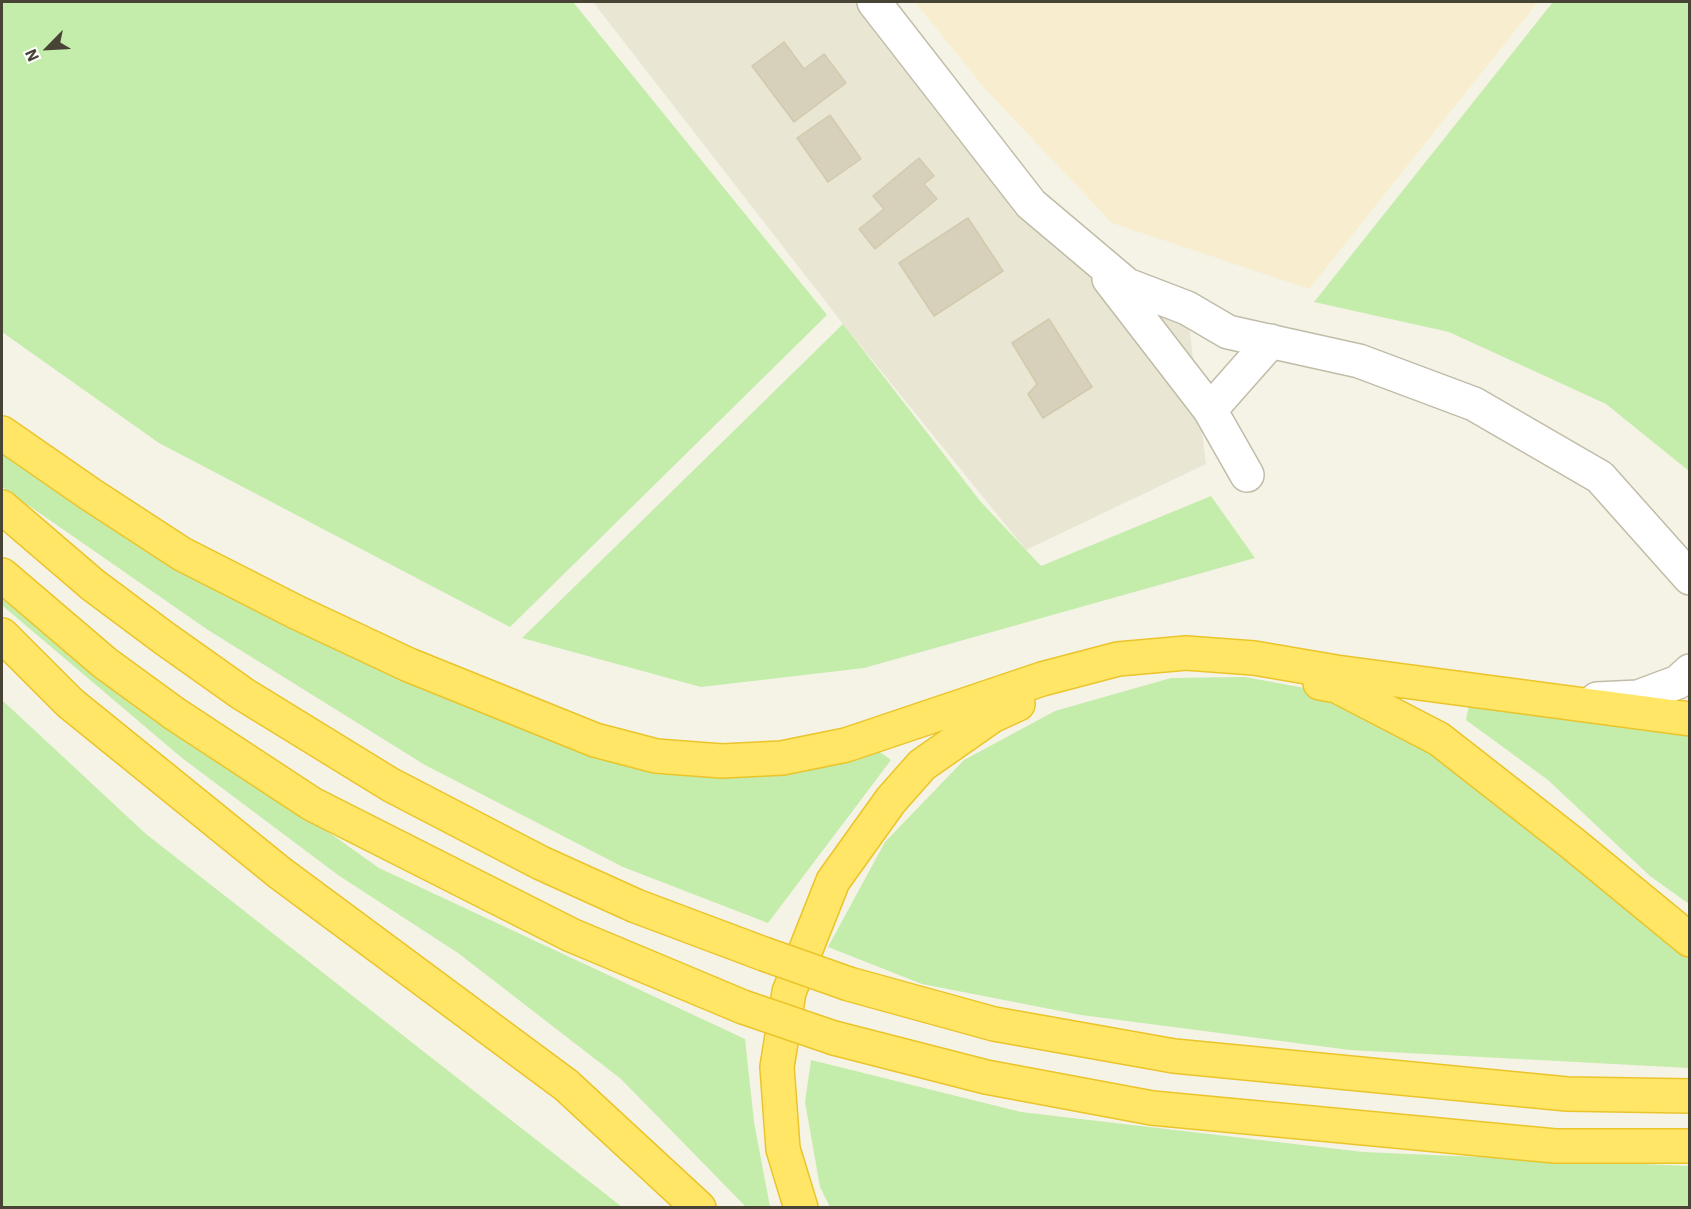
<!DOCTYPE html>
<style>
body{margin:0}
#map{position:relative;width:1691px;height:1209px;overflow:hidden;background:#f5f3e6;font-family:"IBM Plex Sans",sans-serif}
canvas{display:block}
.frame{position:absolute;inset:0;border:3px solid #484435;pointer-events:none}
.north{position:absolute;left:18px;top:18px;width:60px;height:60px;-webkit-text-stroke:4px #fff;paint-order:stroke;rotate:246deg;font-size:16px;font-weight:700;line-height:24px;text-align:center;color:#484435}
.north::after{content:'';display:block;margin:auto;width:21px;height:27px;background:#484435;clip-path:polygon(50% 0,100% 100%,50% 72%,0 100%)}
</style>
<div id="map">
<canvas width="1691" height="1209"></canvas>
<div class="frame"></div>
<div class="north">N</div>
</div>
<script>
const c = document.querySelector('canvas').getContext('2d');
c.lineJoin = 'round';
function fillPath(path, color) { c.fillStyle = color; c.fill(path, 'evenodd'); }
const poly = rows => new Path2D(rows.map(r => 'M' + r).join(''));
function stroke(path, color, width, dash) { c.strokeStyle = color; c.lineWidth = width; c.lineCap = dash ? 'butt' : 'round'; c.setLineDash(dash || []); c.stroke(path); }
const residential = poly([
 [593,2,874,2,1031,204,1187,308,1206,464,1026,550,843,324]
]);
const commercial = poly([
 [915,2,1538,2,1309,289,1112,223,986,90]
]);
const green = poly([
 [2,2,573,2,827,315,510,627,159,443,2,332],
 [1553,2,1689,2,1689,471,1606,404,1449,332,1314,302],
 [843,324,980,501,1041,566,1211,496,1255,558,864,668,701,687,522,638],
 [2,445,32,469,660,766,873,747,891,760,768,923,623,867,425,765,208,630,2,487],
 [2,593,74,651,379,868,745,1039,754,1122,770,1207,746,1207,621,1079,458,953,338,875,182,758,4,607,2,604],
 [1245,677,1332,693,1435,744,1689,947,1689,1068,1350,1050,1081,1015,922,984,828,947,885,842,964,760,1055,711,1171,678],
 [2,700,146,834,622,1207,2,1207],
 [1469,705,1689,731,1689,904,1650,876,1548,780,1466,720],
 [811,1060,1021,1112,1363,1152,1689,1166,1689,1207,830,1207,820,1187,805,1102]
]);
const building = poly([
 [784,42,804,69,824,54,846,83,794,122,752,66,784,42],
 [830,115,861,159,828,182,797,138,830,115],
 [919,158,934,176,924,184,937,199,875,249,859,229,884,209,873,196,919,158],
 [968,218,1003,271,934,316,899,263,968,218],
 [1049,319,1092,387,1043,418,1028,394,1037,384,1012,343,1049,319]
]);
const minor = poly([
 [874,2,1031,204,1127,285,1187,308,1228,332,1359,361,1474,404,1600,477,1690,578],
 [1109,279,1210,410,1247,475],
 [1210,410,1271,341],
 [1597,699,1638,697,1678,682,1690,671]
]);
const highway = poly([
 [2,433,90,494,182,554,296,612,409,665,595,740,656,756,722,761,782,758,846,745,1042,679,1118,659,1186,653,1254,658,1336,672,1690,719],
 [2,507,93,585,164,638,243,694,391,785,541,863,636,906,764,954],
 [2,575,105,663,175,714,312,804,571,935,743,1007],
 [2,635,70,703,280,873,566,1085,699,1208],
 [1320,683,1337,686,1439,739,1572,843,1690,940],
 [849,984,994,1024,1174,1056,1567,1094,1690,1096],
 [834,1038,986,1077,1152,1108,1555,1146,1690,1146],
 [801,1208,783,1149,777,1067,789,992,833,881,891,800,922,765,992,716,1018,704]
]);
const highwayBridge = poly([
 [764,954,849,984],
 [743,1007,834,1038]
]);
fillPath(residential, '#e9e6d4');
fillPath(commercial, '#f8eecf');
fillPath(green, '#c4ecab');
fillPath(building, '#d7d1bb');
stroke(building, '#d3caad', 1.5);
stroke(minor, '#c1bca8', 36);
stroke(highway, '#ebc42a', 36);
stroke(minor, '#fff', 33);
stroke(highway, '#ffe667', 33);
stroke(highwayBridge, '#ebc42a', 36, []);
stroke(highwayBridge, '#ffe667', 33);
</script>
